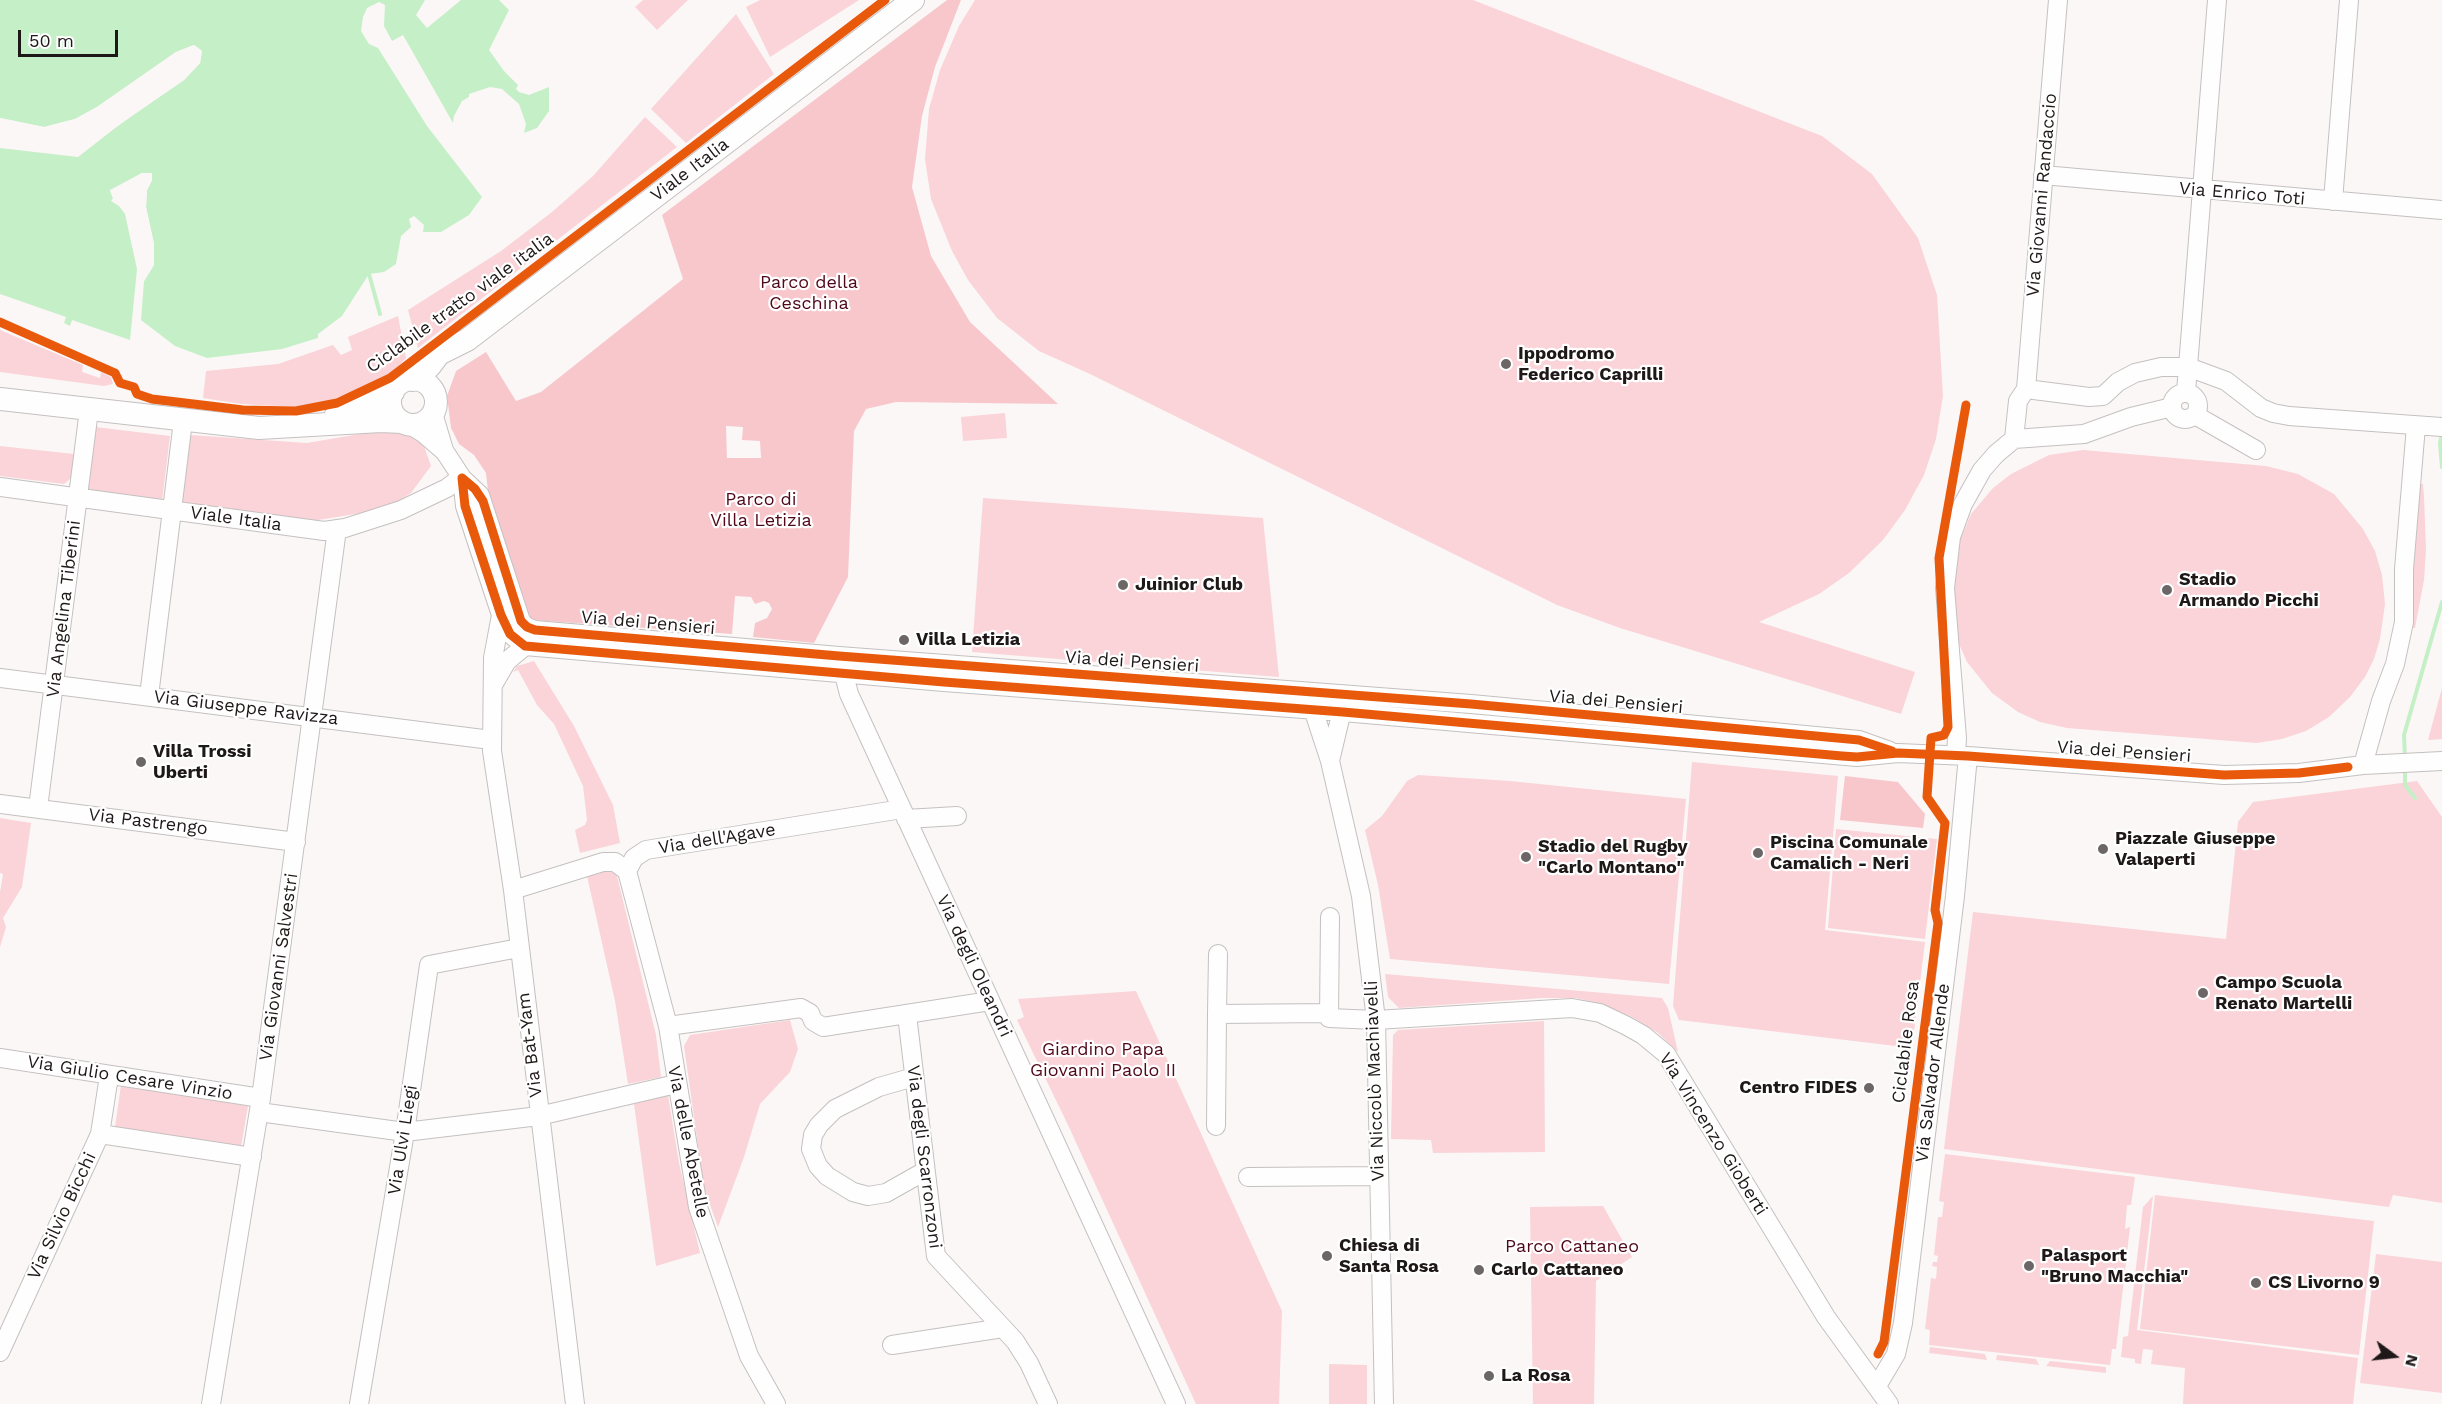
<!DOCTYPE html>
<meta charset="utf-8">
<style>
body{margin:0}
#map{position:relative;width:2442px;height:1404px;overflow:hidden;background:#fbf7f7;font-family:"Work Sans",sans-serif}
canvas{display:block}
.north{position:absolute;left:2364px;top:1326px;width:60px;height:60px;-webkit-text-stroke:4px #fff;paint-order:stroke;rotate:105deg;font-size:16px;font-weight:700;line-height:24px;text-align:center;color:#1f1819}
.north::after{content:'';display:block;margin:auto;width:21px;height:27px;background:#1f1819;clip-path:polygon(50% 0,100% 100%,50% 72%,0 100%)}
.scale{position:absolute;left:18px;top:30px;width:100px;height:27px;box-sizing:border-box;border:3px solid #1f1819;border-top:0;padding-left:8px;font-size:18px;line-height:21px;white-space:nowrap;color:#1f1819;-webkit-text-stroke:4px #fff;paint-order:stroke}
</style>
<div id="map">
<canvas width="2442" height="1404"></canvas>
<div class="north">N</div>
<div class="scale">50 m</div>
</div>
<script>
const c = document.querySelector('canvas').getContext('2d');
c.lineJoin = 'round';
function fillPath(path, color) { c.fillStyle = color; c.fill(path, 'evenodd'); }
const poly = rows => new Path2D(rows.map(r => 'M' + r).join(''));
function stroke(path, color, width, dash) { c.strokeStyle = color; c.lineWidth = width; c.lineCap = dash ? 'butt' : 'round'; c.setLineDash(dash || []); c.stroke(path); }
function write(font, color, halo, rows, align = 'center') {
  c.font = font + ' "Work Sans",sans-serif'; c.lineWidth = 4.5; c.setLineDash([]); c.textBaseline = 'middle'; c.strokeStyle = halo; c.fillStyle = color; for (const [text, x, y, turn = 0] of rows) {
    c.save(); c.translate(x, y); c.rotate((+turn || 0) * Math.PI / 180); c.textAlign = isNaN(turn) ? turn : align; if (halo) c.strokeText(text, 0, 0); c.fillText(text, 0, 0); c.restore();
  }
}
const green = poly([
 [643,0,688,0,657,30,635,7],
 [760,0,859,0,770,57,746,7],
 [975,0,1473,0,1822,136,1872,174,1918,238,1937,295,1943,396,1936,439,1924,475,1905,510,1883,540,1849,573,1819,594,1759,622,1915,672,1901,714,1620,628,1557,605,1090,374,1039,351,997,318,968,280,952,251,931,199,925,159,929,109,940,70,959,26],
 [736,14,774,74,686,143,651,109],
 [645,117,677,147,418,348,408,310,501,251,552,212,593,176],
 [398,316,406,358,394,371,365,387,328,401,295,407,241,404,203,398,206,371,278,364,333,345,341,355,352,350,348,337],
 [0,330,83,365,82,372,100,378,101,372,111,377,113,384,104,386,0,372],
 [1005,413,1007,438,963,441,961,417],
 [95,427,170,436,162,501,87,492],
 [371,432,401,432,422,440,431,466,411,493,386,509,312,521,180,505,190,435,307,443],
 [0,446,74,454,71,478,64,484,0,476],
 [2083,450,2266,466,2298,474,2334,494,2363,529,2375,551,2382,575,2385,604,2380,639,2374,659,2365,677,2350,697,2329,717,2306,731,2282,739,2257,743,2067,728,2040,722,2018,712,1992,693,1967,662,1959,644,1953,624,1950,606,1957,548,1971,514,1993,488,2011,474,2049,455],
 [2417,484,2423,484,2424,496,2426,550,2424,580,2415,628,2409,628],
 [983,498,1263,518,1279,677,972,652],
 [534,661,574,726,613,805,620,843,580,853,575,830,585,825,587,820,583,786,554,724,537,705,518,670,513,672,517,666],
 [2442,688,2442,739,2428,740],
 [1692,762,1838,776,1825,930,1925,942,1912,1048,1679,1020,1673,1006],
 [1418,775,1510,781,1686,799,1669,984,1390,959,1378,885,1365,830,1382,816,1407,781],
 [2417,781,2442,817,2442,1203,2393,1195,2389,1207,1944,1149,1973,912,2226,939,2238,822,2253,802],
 [0,818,31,823,22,887,3,918,6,927,0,947,0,892,3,874,0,873],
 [1836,829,1937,839,1925,939,1828,928],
 [614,864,656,1035,661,1077,628,1084,615,1001,587,876],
 [1385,974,1662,998,1668,1008,1678,1052,1658,1033,1634,1018,1601,1004,1576,998,1543,998,1399,1008,1388,997],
 [1136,991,1282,1311,1279,1404,1196,1404,1068,1125,1017,1020,1024,1017,1018,999],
 [790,1020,798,1049,790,1072,760,1104,744,1157,718,1227,704,1188,684,1046,690,1035],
 [1544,1021,1545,1152,1433,1153,1431,1140,1391,1139,1393,1035,1398,1030],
 [121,1085,248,1106,241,1147,115,1127],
 [668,1095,679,1163,700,1253,656,1266,634,1104],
 [1945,1154,2135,1177,2131,1205,2127,1205,2125,1229,2130,1227,2116,1349,2112,1349,2110,1365,1929,1345,1930,1330,1925,1329,1931,1278,1936,1279,1937,1267,1932,1266,1933,1262,1937,1262,1938,1256,1934,1255,1938,1217,1942,1217,1944,1202,1939,1201],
 [2155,1195,2374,1221,2359,1355,2140,1329],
 [2153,1196,2137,1330,2358,1358,2353,1404,2183,1404,2185,1368,2151,1364,2153,1350,2143,1349,2141,1364,2135,1363,2135,1359,2121,1357,2123,1337,2128,1336,2143,1207],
 [1603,1206,1632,1257,1596,1281,1594,1404,1533,1404,1530,1207],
 [2376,1254,2442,1262,2442,1393,2360,1383],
 [1930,1347,1985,1354,1987,1360,1929,1353],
 [1997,1355,2036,1359,2039,1365,1996,1360],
 [2050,1361,2106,1367,2106,1373,2046,1366],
 [1329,1364,1367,1365,1367,1404,1329,1404]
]);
const forest = poly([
 [947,0,961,0,935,67,922,116,912,187,931,256,970,322,1058,404,896,402,866,409,854,431,848,577,814,643,753,637,755,623,767,618,772,609,769,603,764,601,755,604,751,597,735,596,732,634,531,620,488,491,486,473,474,455,459,444,451,428,447,396,456,371,486,352,516,401,541,392,683,279,662,215],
 [726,426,743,427,742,440,760,441,761,458,727,458],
 [1845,776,1898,782,1925,814,1923,828,1840,820]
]);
const water = poly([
 [0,0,425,0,416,15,427,28,461,0,499,0,509,10,489,50,504,71,518,85,516,89,519,92,529,95,549,87,549,111,537,128,524,133,526,124,519,104,502,89,490,87,469,94,469,97,462,101,454,116,453,123,403,35,392,41,384,26,385,5,379,2,367,8,363,17,361,31,369,44,378,48,427,126,482,197,469,215,441,232,423,232,424,225,414,216,409,219,411,227,401,236,396,264,384,272,369,274,342,316,318,334,318,338,282,349,207,358,175,346,141,320,144,281,154,265,154,244,146,207,147,190,152,180,152,173,142,173,110,191,113,198,111,201,119,206,125,214,137,269,130,340,72,320,70,326,64,323,66,317,0,294,0,148,78,157,128,118,184,80,200,63,202,51,194,45,176,52,97,107,75,119,44,127,0,118]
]);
const pier = poly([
 [194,45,202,51,200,63,184,80,109,132,103,133,182,78,197,62,199,52,194,48,177,54,99,109,76,122,44,130,0,122,0,118,44,127,75,119,97,107,176,52],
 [142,173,152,173,152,180,147,190,146,207,154,244,154,265,144,281,144,275,151,265,151,244,143,207,144,189,149,176,143,176,114,192,116,197,113,198,110,190]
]);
const stream = poly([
 [369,274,380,314],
 [2442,434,2440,443,2442,467],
 [2405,759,2404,735,2442,602],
 [2405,769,2405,785,2415,798]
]);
const minor = poly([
 [2043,175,2442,210],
 [2333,201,2349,0],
 [2026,389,2089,397,2103,396,2118,382,2135,373,2161,367,2188,367,2226,381,2261,408,2273,413,2289,416,2442,427],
 [2026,389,2058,0],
 [2186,392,2217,0],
 '2172 406a13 13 0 1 1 26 0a13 13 0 1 1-26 0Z',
 [433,413,444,450],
 [2195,415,2256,450],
 [410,425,423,433,445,452,462,478,480,495,521,621,527,627,535,630,839,656,1471,704,1859,740,1890,751],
 [2014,439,2084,434,2131,417,2172,407],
 [462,478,465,506,501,615,510,634,525,646,944,682,1343,712,1857,757,1898,753,1968,756,2224,775,2299,773,2363,765,2442,761],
 [0,487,324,531,345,528,401,510,447,488,461,477],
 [501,615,493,658,492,751,513,890,575,1404],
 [841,663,849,694,902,809,1176,1404],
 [0,678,491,740],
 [493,685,507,661,525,646],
 [149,696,183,421],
 [1314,699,1313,709,1330,761,1361,896,1376,1020,1384,1404],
 [1956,755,1957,738,1945,588,1951,537,1963,504,1982,470,1996,454,2014,439,2018,401,2026,389],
 [1330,761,1344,702],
 [2363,765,2381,701,2395,664,2404,622,2404,569,2416,426],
 [0,804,296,842],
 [38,808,89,410],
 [906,819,957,816],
 [627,871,668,1026,698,1207,749,1356,776,1404],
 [627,871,634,858,646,850,902,809],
 [513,890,603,862,615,862,627,871],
 [1330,917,1329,1018,1376,1020,1572,1008,1600,1013,1627,1026,1643,1035,1666,1054,1826,1317,1889,1404],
 [1218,954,1217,1014,1329,1013],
 [907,1015,936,1256,1015,1341,1029,1363,1048,1404],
 [668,1026,801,1008,810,1013,813,1021,823,1027,990,1001],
 [0,1058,261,1098],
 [914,1077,879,1087,835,1109,819,1125,813,1135,811,1149,818,1166,827,1176,853,1192,868,1196,886,1193,925,1171],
 [259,1112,405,1132,539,1116,676,1084],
 [1216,1126,1217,1014],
 [100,1134,252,1157],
 [1248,1177,1379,1176],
 [892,1345,1003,1328],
 [0,1352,100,1134,109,1076],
 [1877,1386,1896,1354,1903,1323,1955,896,1968,756],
 [211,1404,261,1098,337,529],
 [359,1404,405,1132,429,965,519,948]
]);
const major = poly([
 '390 402a23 23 0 1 1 46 0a23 23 0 1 1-46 0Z',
 [413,380,430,366,439,354,467,340,913,0],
 [0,399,259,428,381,421,402,422],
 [335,417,360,409,393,392]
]);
const cycleway = poly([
 [0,322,115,373,120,383,134,387,137,394,152,399,243,410,296,411,337,403,390,378,885,0],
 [462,478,465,506,501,615,510,634,525,646,944,682,1343,712,1842,756,1857,757,1898,753,1968,756,2224,775,2299,773,2348,767],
 [462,478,475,489,483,501,521,621,527,627,535,630,839,656,1471,704,1859,740,1892,751],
 [1878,1354,1884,1342,1886,1327,1938,923,1935,910,1945,823,1927,797,1931,738,1944,735,1948,727,1939,558,1966,405]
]);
const markers = [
 [1506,364,6,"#6c6667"],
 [1123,585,6,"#6c6667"],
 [2167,590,6,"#6c6667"],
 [904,640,6,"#6c6667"],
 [141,762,6,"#6c6667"],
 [2103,849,6,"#6c6667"],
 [1758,853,6,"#6c6667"],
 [1526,857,6,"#6c6667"],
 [2203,993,6,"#6c6667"],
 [1869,1088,6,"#6c6667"],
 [1327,1256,6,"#6c6667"],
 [2029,1266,6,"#6c6667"],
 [1479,1270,6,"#6c6667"],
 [2256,1283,6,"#6c6667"],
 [1489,1376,6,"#6c6667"]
];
const streetNames = [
 ["Viale Italia",690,170,-37],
 ["Via Enrico Toti",2242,194,5],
 ["Via Giovanni Randaccio",2042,195,-85],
 ["Ciclabile tratto viale italia",460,303,-36],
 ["Viale Italia",236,519,8],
 ["Via Angelina Tiberini",64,609,-83],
 ["Via dei Pensieri",648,623,5],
 ["Via dei Pensieri",1132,662,4],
 ["Via dei Pensieri",1616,702,5],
 ["Via Giuseppe Ravizza",246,708,7],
 ["Via dei Pensieri",2124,752,4],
 ["Via Pastrengo",148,822,7],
 ["Via dell'Agave",717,839,-9],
 ["Via degli Oleandri",974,966,65],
 ["Via Giovanni Salvestri",279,967,-82],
 ["Ciclabile Rosa",1906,1042,-83],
 ["Via Bat-Yam",530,1045,-97],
 ["Via Salvador Allende",1933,1073,-83],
 ["Via Giulio Cesare Vinzio",130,1078,9],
 ["Via Niccolò Machiavelli",1375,1081,-92],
 ["Via Vincenzo Gioberti",1713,1134,58],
 ["Via Ulvi Liegi",403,1140,-81],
 ["Via delle Abetelle",688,1142,79],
 ["Via degli Scarronzoni",924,1157,83],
 ["Via Silvio Bicchi",62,1216,-65]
];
const parkNames = [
 ["Parco della",809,283],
 ["Ceschina",809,304],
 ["Parco di",761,500],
 ["Villa Letizia",761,521],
 ["Giardino Papa",1103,1050],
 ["Giovanni Paolo II",1103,1071],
 ["Parco Cattaneo",1572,1247]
];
const poiNames = [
 ["Ippodromo",1518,354],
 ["Federico Caprilli",1518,375],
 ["Stadio",2179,580],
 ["Armando Picchi",2179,601],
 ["Juinior Club",1135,585],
 ["Villa Letizia",916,640],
 ["Villa Trossi",153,752],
 ["Uberti",153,773],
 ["Piazzale Giuseppe",2115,839],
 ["Valaperti",2115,860],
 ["Piscina Comunale",1770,843],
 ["Camalich - Neri",1770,864],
 ["Stadio del Rugby",1538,847],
 ["\"Carlo Montano\"",1538,868],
 ["Campo Scuola",2215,983],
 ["Renato Martelli",2215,1004],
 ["Centro FIDES",1857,1088,"right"],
 ["Chiesa di",1339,1246],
 ["Santa Rosa",1339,1267],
 ["Palasport",2041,1256],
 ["\"Bruno Macchia\"",2041,1277],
 ["Carlo Cattaneo",1491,1270],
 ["CS Livorno 9",2268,1283],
 ["La Rosa",1501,1376]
];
fillPath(green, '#fad4d8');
fillPath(forest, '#f7c7cc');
fillPath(water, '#c5efc7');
fillPath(pier, '#fbf7f7');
stroke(stream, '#c5efc7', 4);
stroke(minor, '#c5c0c0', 20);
stroke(major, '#c5c0c0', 24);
stroke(minor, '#fefefe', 18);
stroke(major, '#fefefe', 22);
stroke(cycleway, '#e8590c', 9);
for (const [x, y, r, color] of markers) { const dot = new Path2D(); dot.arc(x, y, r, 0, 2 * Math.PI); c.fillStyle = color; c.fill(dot); stroke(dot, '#fff', 2); }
write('18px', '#1f1819', '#fff', streetNames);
write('18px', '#50071a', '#fff', parkNames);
write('bold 18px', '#1f1819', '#fff', poiNames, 'left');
</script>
